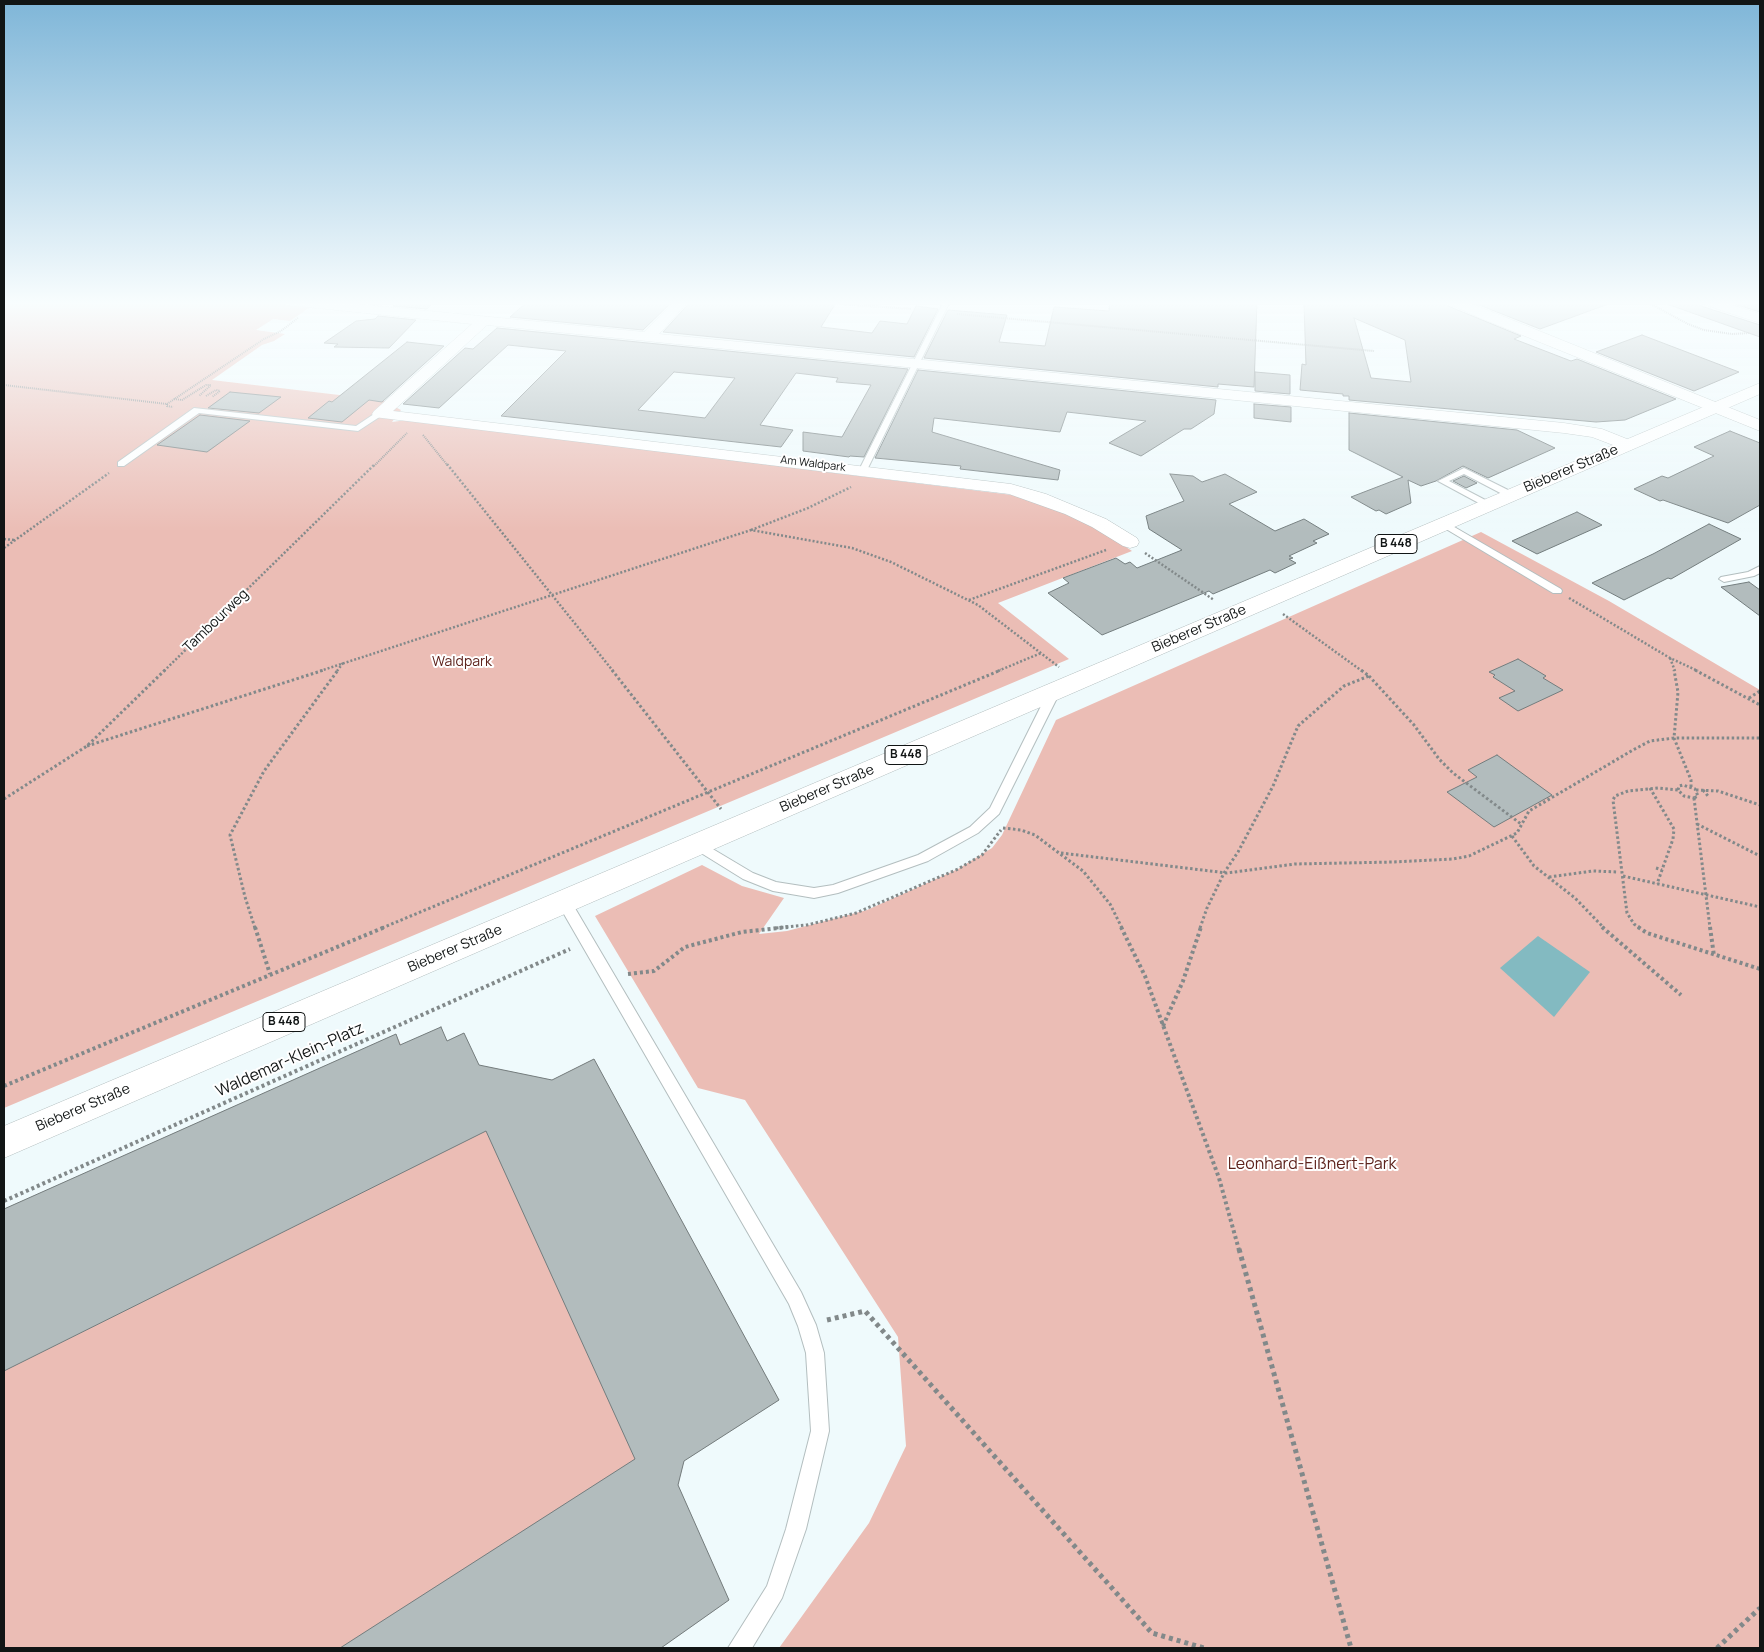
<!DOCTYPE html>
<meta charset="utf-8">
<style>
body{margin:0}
#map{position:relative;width:1764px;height:1652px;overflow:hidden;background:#effafc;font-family:Manrope,sans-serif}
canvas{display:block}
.frame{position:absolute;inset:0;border:5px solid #111515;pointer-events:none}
</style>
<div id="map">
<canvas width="1764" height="1652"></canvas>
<div class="frame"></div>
</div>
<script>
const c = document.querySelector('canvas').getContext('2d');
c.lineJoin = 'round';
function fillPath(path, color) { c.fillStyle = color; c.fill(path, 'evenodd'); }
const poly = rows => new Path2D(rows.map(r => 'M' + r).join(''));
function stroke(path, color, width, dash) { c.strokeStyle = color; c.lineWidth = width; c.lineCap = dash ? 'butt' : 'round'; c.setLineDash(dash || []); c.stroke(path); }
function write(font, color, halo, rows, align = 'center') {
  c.font = font + ' Manrope,sans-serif'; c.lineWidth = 4; c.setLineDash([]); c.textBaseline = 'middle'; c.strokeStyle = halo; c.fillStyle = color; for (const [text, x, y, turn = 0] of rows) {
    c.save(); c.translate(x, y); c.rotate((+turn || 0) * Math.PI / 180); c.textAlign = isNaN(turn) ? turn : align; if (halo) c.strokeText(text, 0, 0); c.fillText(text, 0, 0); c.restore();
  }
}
const green = poly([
 [4,301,319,301,290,321,273,319,256,330,285,334,274,341,262,345,212,380,382,400,401,410,392,422,407,420,1012,495,1046,504,1096,527,1132,551,998,603,1069,659,4,1108],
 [1481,532,1609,601,1760,690,1760,1648,779,1648,869,1523,906,1446,898,1337,745,1100,698,1088,595,916,702,865,742,886,784,898,759,934,787,931,867,910,958,869,992,848,1002,835,1056,720],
 [441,1027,447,1041,464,1033,479,1065,552,1080,594,1059,779,1400,684,1461,678,1485,729,1600,661,1648,4,1648,4,1209,396,1034,401,1045]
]);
const water = poly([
 [1538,936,1590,972,1554,1017,1500,968]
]);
const building = poly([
 [400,301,435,301,427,309,393,306,400,301],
 [528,301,673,301,643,330,510,317,528,301],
 [691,301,837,301,821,327,872,333,880,321,907,324,916,306,938,309,914,357,663,332,691,301],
 [1110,301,1178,304,1178,301,1257,301,1254,387,1218,384,1218,387,924,358,948,310,1007,315,999,342,1045,346,1054,307,1109,311,1110,301],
 [1373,301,1376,305,1398,301,1445,301,1448,306,1521,336,1514,339,1571,361,1577,359,1676,399,1625,420,1596,422,1349,400,1349,396,1343,396,1343,394,1300,390,1302,364,1306,365,1304,303,1321,304,1373,301],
 [1354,318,1405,340,1411,382,1371,378,1354,318],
 [1469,301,1611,301,1611,303,1540,329,1469,301],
 [1665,301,1698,301,1701,306,1760,325,1760,337,1664,303,1665,301],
 [1725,301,1760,301,1760,312,1725,301],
 [378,316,416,320,389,348,334,347,338,344,324,343,356,321,375,319,378,316],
 [497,328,908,369,864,457,850,456,849,457,803,451,803,432,842,437,871,385,836,382,838,378,796,373,760,425,793,430,781,447,501,416,566,351,508,345,439,408,403,404,465,348,473,349,497,328],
 [674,372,735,378,705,418,638,410,674,372],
 [1642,335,1739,372,1694,391,1596,352,1642,335],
 [407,342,444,346,382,402,369,400,342,422,308,418,329,401,332,402,407,342],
 [918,370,1216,400,1214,414,1191,429,1184,429,1141,456,1109,443,1146,421,1067,412,1060,432,934,418,932,432,1060,470,1058,480,960,469,961,466,875,458,918,370],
 [1255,372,1290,375,1290,394,1255,391,1255,372],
 [230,392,281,397,259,413,208,408,230,392],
 [1254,404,1291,407,1291,422,1254,418,1254,404],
 [1349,413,1517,430,1555,448,1488,478,1463,466,1436,481,1421,486,1408,480,1411,503,1386,514,1379,510,1376,511,1351,497,1403,477,1349,450,1349,413],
 [200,415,250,421,207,452,157,445,200,415],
 [1730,431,1760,443,1760,505,1728,523,1663,500,1660,501,1634,489,1662,476,1668,478,1714,456,1694,447,1730,431],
 [1170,474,1193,476,1202,482,1225,474,1257,492,1229,504,1275,531,1304,519,1329,534,1313,541,1317,543,1289,556,1293,558,1289,559,1296,563,1275,573,1270,570,1213,594,1209,591,1102,635,1048,593,1069,583,1063,578,1116,558,1125,564,1130,562,1137,568,1182,550,1149,529,1146,516,1184,501,1170,474],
 [1464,476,1477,483,1466,488,1453,481,1464,476],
 [1577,512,1602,525,1537,554,1512,541,1577,512],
 [1709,524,1741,539,1671,579,1668,578,1624,600,1592,583,1653,554,1709,524],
 [1749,582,1760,590,1760,616,1721,587,1749,582],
 [1518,659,1546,676,1543,678,1563,690,1518,711,1499,698,1515,691,1493,677,1495,675,1489,672,1518,659],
 [1497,755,1552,795,1494,827,1447,792,1477,777,1468,770,1497,755],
 [441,1027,447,1041,464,1033,479,1065,552,1080,594,1059,779,1400,684,1461,678,1485,729,1600,661,1648,340,1648,635,1459,486,1131,4,1371,4,1209,396,1034,400,1045,441,1027]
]);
const pathFar4 = poly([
 [800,301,911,309],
 [1645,301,1688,324,1704,330,1732,334,1750,333],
 [957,314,1374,351],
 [4,385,167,404,167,406,173,407],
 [206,396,216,390,220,391,212,397],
 [174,399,182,400,206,385,211,385,199,396],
 [167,404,264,339,281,331,298,318],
 [423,435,448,466],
 [374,466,407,433]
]);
const pathFar3 = poly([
 [447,464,613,671],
 [751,530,808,508,851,487],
 [4,539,14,540],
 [4,548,109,473],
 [1145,553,1214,600],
 [1569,598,1670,658,1698,671],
 [969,600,1106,550],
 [1283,614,1362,671],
 [1670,658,1675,671],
 [164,671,375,464],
 [320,671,751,530,852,548,891,562,978,605,1059,667],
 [337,671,343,663],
 [998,671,1041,653]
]);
const pathFar2 = poly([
 [612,670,721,809],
 [1695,670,1760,705],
 [1369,676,1414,725,1439,759,1453,773,1521,824],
 [1749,698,1760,691],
 [87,746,324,670],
 [1691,787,1691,780,1674,738,1760,738],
 [1650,788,1674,829,1673,839,1657,884],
 [1678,790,1679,786,1683,785,1695,789,1698,796,1694,798],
 [1696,790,1718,791,1760,805],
 [1703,790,1708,796],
 [1694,798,1710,928],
 [4,799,87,746,165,670],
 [1697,824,1760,856],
 [1003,828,1021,830,1035,835,1083,871,1110,904,1122,928],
 [1512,836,1534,866,1575,898,1604,928],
 [1061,853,1227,873,1295,864,1394,862,1453,859,1469,856,1517,833,1529,811,1633,750,1650,741,1674,738,1678,692,1674,670],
 [1656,868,1662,870],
 [1623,876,1760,907],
 [1549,877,1593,871,1618,872],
 [255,928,245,897,230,835,264,771,338,670],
 [382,928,1001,670],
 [776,928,807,925,856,913,958,869,982,855,1001,830],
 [1200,928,1207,908,1224,873,1238,852,1273,786,1298,726,1344,686,1369,676,1361,670],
 [1640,928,1634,924,1627,913,1613,800,1615,796,1628,791,1659,788,1678,790,1684,796,1694,798]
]);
const pathFar1 = poly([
 [255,927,270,974],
 [1121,927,1145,976,1219,1178,1239,1250],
 [1602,927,1681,995],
 [1638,927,1647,933,1760,969],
 [1710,927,1714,956],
 [628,974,654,971,685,947,742,932,788,927],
 [1163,1026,1183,981,1201,927],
 [4,1086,385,927],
 [4,1201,570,949]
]);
const path = poly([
 [1239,1249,1351,1648],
 [827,1320,865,1311,1152,1633,1204,1648],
 [1717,1648,1760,1608]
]);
const service = poly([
 [944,301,950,301,867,470,860,472,859,470,944,301],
 [194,408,356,426,377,412,384,414,358,431,199,413,124,466,118,466,118,462,194,408],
 [1464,468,1514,493,1515,495,1514,497,1508,497,1464,474,1449,481,1491,503,1491,507,1488,508,1438,481,1464,468],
 [1444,521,1561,589,1562,591,1561,593,1553,593,1441,526,1441,522,1444,521],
 [1760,566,1760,573,1754,576,1724,582,1719,579,1721,577,1748,572,1760,566],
 [1055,687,1061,690,999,814,978,833,928,861,838,893,814,898,773,891,743,879,693,848,691,845,693,842,701,842,753,873,776,882,814,888,833,885,918,855,970,827,990,808,1049,690,1055,687],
 [564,897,569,898,801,1292,816,1325,824,1353,829,1431,806,1529,782,1598,752,1648,728,1648,767,1586,786,1529,811,1431,806,1353,798,1326,789,1304,557,902,559,898,564,897]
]);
const minor = poly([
 [280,301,326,301,644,332,675,301,689,301,659,334,1564,423,1602,429,1632,441,1634,445,1632,449,1626,450,1592,437,1564,433,487,325,393,411,1011,484,1046,494,1106,519,1137,538,1139,542,1137,546,1130,548,1123,546,1092,527,1065,514,1009,494,374,417,372,414,374,411,472,324,287,305,280,301],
 [1447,301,1465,301,1760,420,1760,431,1480,318,1449,304,1447,301],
 [1700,301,1720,301,1760,314,1760,323,1702,304,1700,301]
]);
const primary = poly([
 [1760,383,1760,394,4,1158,4,1126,1760,383]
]);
const farStreetnames = [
 ["Am Waldpark",813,464,7]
];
const shields = [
 [1396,544,42],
 [906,755,42],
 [284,1022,42]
];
const shieldNames = [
 ["B 448",1396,544],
 ["B 448",906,755],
 ["B 448",284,1022]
];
const streetNames = [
 ["Bieberer Straße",1571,469,-23],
 ["Tambourweg",216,621,-44],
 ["Bieberer Straße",1199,629,-23],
 ["Bieberer Straße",827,789,-23],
 ["Bieberer Straße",455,949,-23],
 ["Bieberer Straße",83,1108,-23]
];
const parkNames = [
 ["Waldpark",462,662]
];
const nearStreetnames = [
 ["Waldemar-Klein-Platz",290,1060,-24]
];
const nearParknames = [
 ["Leonhard-Eißnert-Park",1312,1165]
];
fillPath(green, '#ebbdb5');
fillPath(water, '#83bac1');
fillPath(building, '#b2bcbd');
stroke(building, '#737d7e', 1);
stroke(service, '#b3bebf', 2);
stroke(minor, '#b3bebf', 1);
stroke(primary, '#b3bebf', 1);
stroke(pathFar4, '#82898a', 2, [1, 1]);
stroke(pathFar3, '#82898a', 2.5, [2, 2]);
stroke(pathFar2, '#82898a', 3, [2.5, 2.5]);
stroke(pathFar1, '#82898a', 4, [3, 3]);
stroke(path, '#82898a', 5, [4, 4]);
fillPath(service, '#fff');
fillPath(minor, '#fff');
fillPath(primary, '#fff');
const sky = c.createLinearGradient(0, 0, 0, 532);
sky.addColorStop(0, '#7fb6d8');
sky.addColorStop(0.57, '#f8fdfe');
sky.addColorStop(1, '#f8fdfe00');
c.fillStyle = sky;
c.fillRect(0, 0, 1764, 532);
write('11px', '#111515', '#fff', farStreetnames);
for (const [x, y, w] of shields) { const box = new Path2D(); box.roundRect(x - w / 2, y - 9.5, w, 19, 4); c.fillStyle = '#fff'; c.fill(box); stroke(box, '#111515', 1); }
write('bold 12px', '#111515', null, shieldNames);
write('14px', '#111515', '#fff', streetNames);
write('14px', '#5d221b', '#fff', parkNames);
write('16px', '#111515', '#fff', nearStreetnames);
write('16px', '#5d221b', '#fff', nearParknames);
</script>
